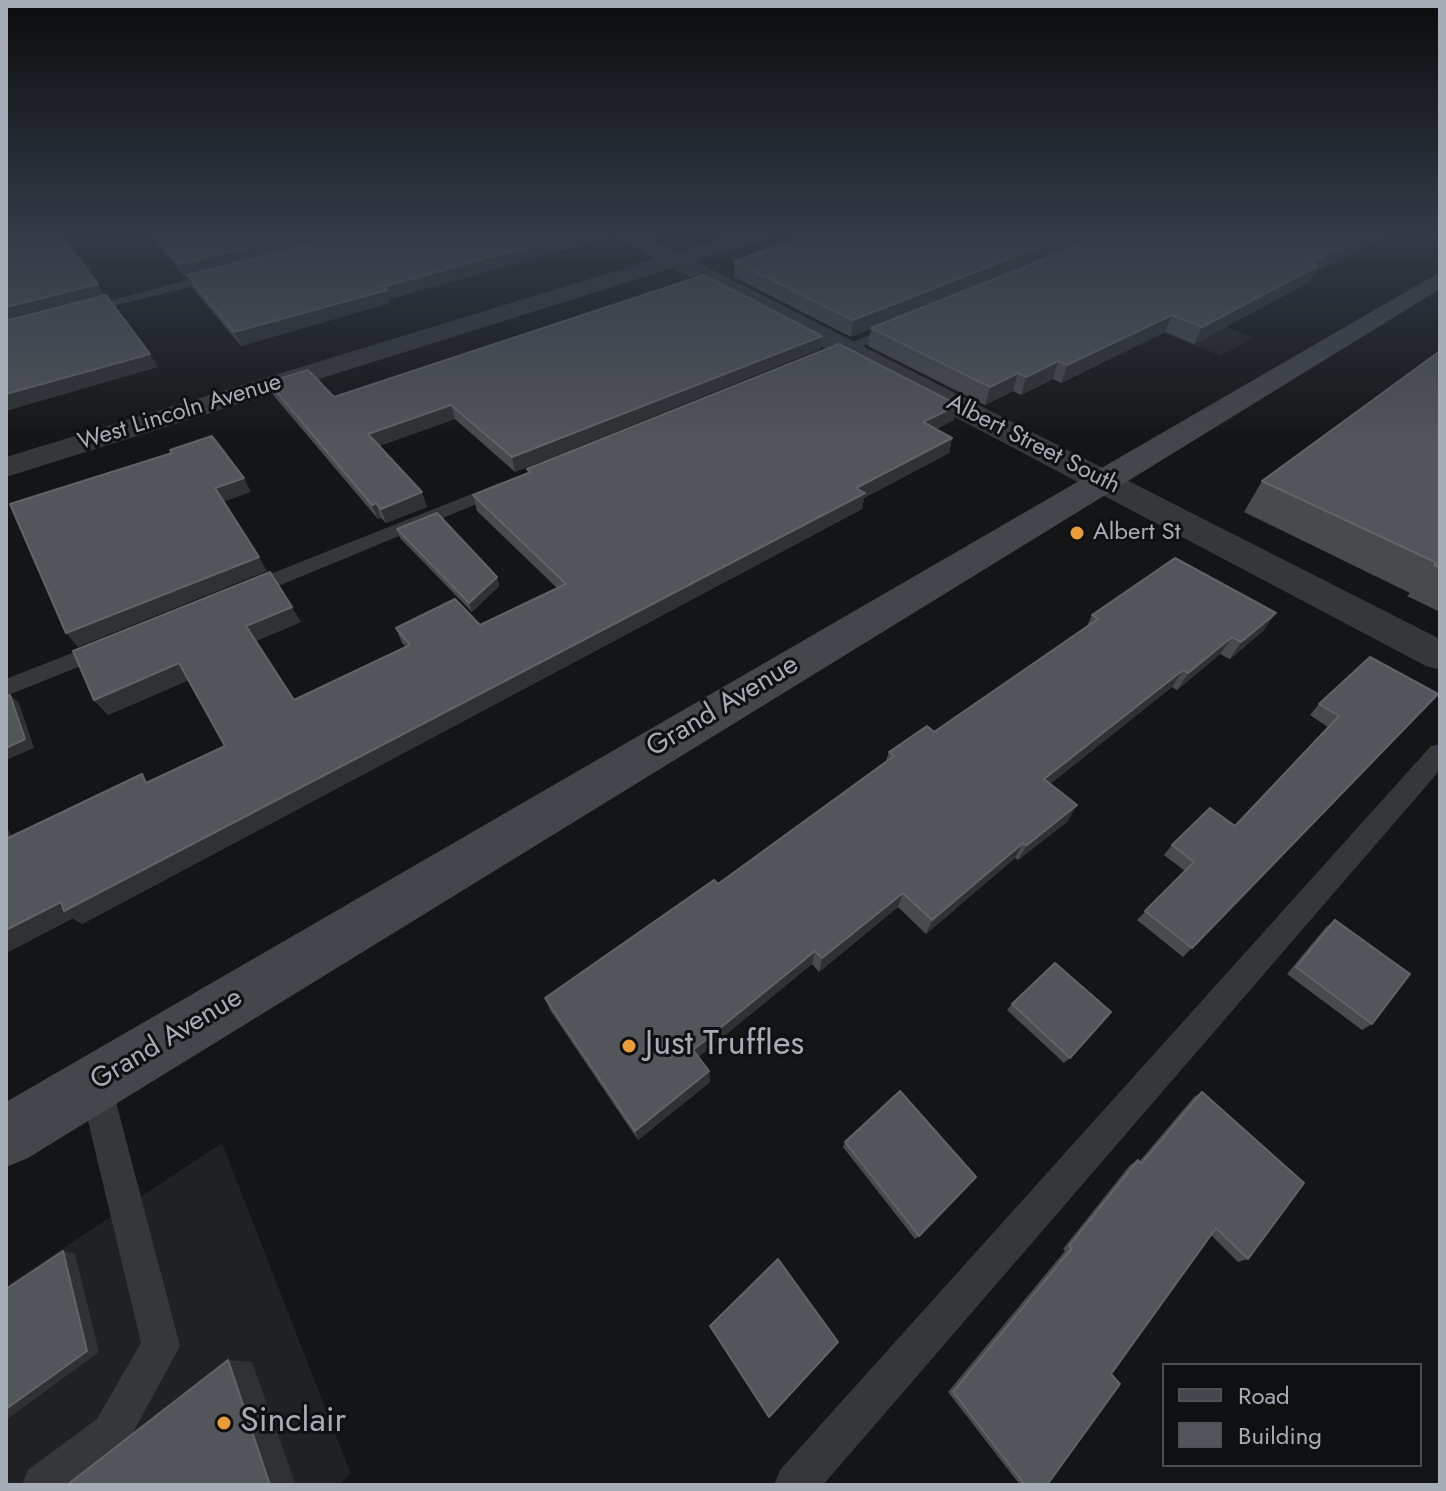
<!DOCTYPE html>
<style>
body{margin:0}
#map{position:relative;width:1446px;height:1491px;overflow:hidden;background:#141516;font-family:Jost,sans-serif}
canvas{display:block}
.frame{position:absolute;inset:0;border:8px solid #a7adb6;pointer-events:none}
.legend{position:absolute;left:1162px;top:1363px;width:260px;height:104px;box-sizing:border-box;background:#0f1011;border:2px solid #4c4f53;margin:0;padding:10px 14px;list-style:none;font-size:24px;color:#a7adb6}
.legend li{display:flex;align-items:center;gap:16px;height:40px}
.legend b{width:40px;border:2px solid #4c4f53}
</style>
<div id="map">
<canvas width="1446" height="1491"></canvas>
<div class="frame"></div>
<ul class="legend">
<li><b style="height:10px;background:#44464b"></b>Road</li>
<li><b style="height:22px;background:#525559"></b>Building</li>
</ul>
</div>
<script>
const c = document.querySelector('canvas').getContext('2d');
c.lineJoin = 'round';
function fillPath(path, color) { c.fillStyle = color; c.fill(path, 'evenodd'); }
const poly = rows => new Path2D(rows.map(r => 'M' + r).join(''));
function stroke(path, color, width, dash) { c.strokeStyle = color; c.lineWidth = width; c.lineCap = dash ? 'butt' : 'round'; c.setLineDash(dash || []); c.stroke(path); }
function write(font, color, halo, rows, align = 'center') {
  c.font = font + ' Jost,sans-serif'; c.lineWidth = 6; c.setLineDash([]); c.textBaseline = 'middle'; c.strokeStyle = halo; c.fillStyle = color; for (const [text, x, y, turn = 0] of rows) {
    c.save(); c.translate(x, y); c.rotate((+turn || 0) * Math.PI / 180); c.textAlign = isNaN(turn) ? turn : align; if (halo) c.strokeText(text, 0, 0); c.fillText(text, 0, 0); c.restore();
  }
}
const built = poly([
 [1061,264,1253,337,1221,356,1027,278],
 [222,1143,351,1474,339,1485,6,1485,6,1286]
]);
const service = poly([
 [221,271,225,272,225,278,82,314,75,310,221,271],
 [898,323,905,327,903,330,834,358,829,359,822,355,898,323],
 [502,482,511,487,508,491,254,596,247,598,237,591,240,586,502,482],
 [105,640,113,643,116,648,113,653,6,696,6,679,105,640],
 [1440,744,1440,770,823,1485,774,1485,780,1470,1431,746,1440,744],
 [95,1067,106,1072,111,1083,180,1346,125,1447,77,1485,22,1485,28,1470,97,1419,141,1343,79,1083,84,1072,95,1067]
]);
const minor = poly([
 [614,234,642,234,677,252,735,234,769,234,766,239,695,261,1440,639,1440,670,1426,666,673,268,6,477,6,457,655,259,614,234]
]);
const secondary = poly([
 [1440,272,1440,289,28,1158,6,1167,6,1102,1440,272]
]);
const wall = poly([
 [150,234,613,234,612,237,389,299,390,303,241,346,193,288,188,276,185,277],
 [734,261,1314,273,1309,282,1194,344,1165,332,1061,383,1053,379,1021,395,1013,391,985,405,868,346,871,329,851,337,734,277],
 [822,336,820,349,515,472,455,419,379,446,427,507,386,523,381,518,378,519,274,396,268,382,334,397],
 [1440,351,1440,612,1407,596,1410,593,1244,512,1262,481],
 [954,420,936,429,952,438,949,453,864,498,862,509,82,924,73,918,6,953,6,825,11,837,149,782,225,746,189,680,108,715,94,700,301,622,256,641,294,700,406,647,402,643,396,628,480,625,557,588,477,511,473,495,528,473,527,469],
 [397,529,497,577,499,586,472,612,400,538],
 [1092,615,1264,630,1230,659,1220,654,1177,690,1172,687,1050,784,1068,821,1018,860,1015,858,926,934,898,907,819,972,812,964,698,1057,709,1071,710,1082,638,1140,550,1010,545,998,718,884,886,761,889,752,934,732,1087,626],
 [1438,694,1183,957,1137,920,1185,871,1164,855,1172,845,1235,826,1328,727,1310,715,1319,704],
 [1335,920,1372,1024,1362,1030,1287,974,1326,927],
 [1012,1004,1070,1058,1064,1063,1007,1010],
 [1202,1092,1248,1259,1238,1262,1211,1235,1111,1374,1047,1485,1020,1485,948,1392,1065,1251,1063,1249,1130,1165,1138,1160,1139,1162,1194,1097],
 [845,1142,919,1236,915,1239,843,1147]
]);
const shadedWall = poly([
 [303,234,356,234,185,277,179,264],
 [576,234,613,234,612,237,389,299,390,303,241,346,234,332,382,287],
 [1073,234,1108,234,851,337,853,320],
 [1369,234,1391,234,1314,273,1309,282,1194,344,1202,327,1310,263],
 [98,284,105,297,6,322,6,307],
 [1172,315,1165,332,1061,383,1067,365],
 [822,336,820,349,515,472,512,457],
 [150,354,158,367,6,411,6,394],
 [1058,361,1053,379,1021,395,1026,377],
 [1018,373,1013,391,985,405,990,387],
 [451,405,455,419,373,448,368,434],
 [958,405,954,420,920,437,923,422],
 [952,438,949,453,864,498,862,509,82,924,73,918,6,953,6,930],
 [244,478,251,492,223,502,215,488],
 [422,492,427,507,386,523,381,509],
 [376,503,381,518,378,519,372,505],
 [259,557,267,571,78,647,66,633],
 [497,577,499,586,472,612,469,603],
 [292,607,301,622,256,641,246,626],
 [1276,613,1264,630,1230,659,1241,642],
 [1232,637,1220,654,1177,690,1188,673],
 [179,663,191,679,108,715,94,700],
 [1183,670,1172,687,1036,795,1044,779],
 [10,695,19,703,34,748,6,760],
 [1077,805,1068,821,1018,860,1027,845],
 [6,825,7,826,17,856,6,848],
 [1023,843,1015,858,926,934,932,920],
 [903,893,898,907,819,972,822,958],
 [815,951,812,964,694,1061,693,1050],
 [709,1071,710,1082,638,1140,635,1131],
 [63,1251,75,1254,99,1352,6,1420,6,1409],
 [228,1360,252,1362,296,1485,270,1485]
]);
const building = poly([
 [6,234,60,234,98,284,6,307,6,234],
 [154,234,303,234,179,264,154,234],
 [349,234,576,234,382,287,387,290,234,332,187,275,349,234],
 [813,234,1073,234,853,320,734,261,813,234],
 [1107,234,1369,234,1310,263,1318,266,1202,327,1172,315,1067,365,1058,361,1026,377,1018,373,990,387,871,328,1107,234],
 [704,275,822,336,512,457,451,405,368,434,422,492,381,509,376,503,372,505,268,382,308,370,334,397,704,275],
 [106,295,150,354,6,394,6,321,106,295],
 [839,344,958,405,923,422,952,438,856,488,865,493,64,911,61,902,6,930,6,839,142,774,146,783,225,746,179,663,94,700,73,651,270,572,292,607,246,626,294,700,410,645,396,628,455,599,480,625,566,584,473,495,531,472,527,469,839,344],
 [1440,351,1440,568,1434,565,1437,563,1262,481,1440,351],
 [212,436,244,478,215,488,259,557,66,633,10,504,172,453,170,450,212,436],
 [437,513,497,577,469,603,397,529,437,513],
 [1175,558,1276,613,1241,642,1232,637,1188,673,1183,670,1044,779,1077,805,1027,845,1023,843,932,920,903,893,822,958,815,951,693,1050,709,1071,635,1131,545,998,714,880,718,884,894,756,889,752,927,726,934,732,1098,619,1092,615,1175,558],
 [1370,657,1438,694,1192,948,1145,911,1194,862,1172,845,1210,808,1235,826,1339,716,1319,704,1370,657],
 [10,695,25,739,6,748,6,696,10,695],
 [1335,920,1410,974,1372,1024,1296,967,1335,920],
 [1055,963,1111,1012,1070,1058,1012,1004,1055,963],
 [900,1091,976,1177,919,1236,845,1142,900,1091],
 [1202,1092,1304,1183,1248,1259,1216,1228,1111,1374,1120,1384,1047,1485,1025,1485,953,1392,1072,1248,1069,1246,1138,1160,1141,1164,1202,1092],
 [63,1251,87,1351,6,1409,6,1289,63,1251],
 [778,1259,838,1342,769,1417,710,1326,778,1259],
 [228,1360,270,1485,67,1485,228,1360]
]);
const markers = [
 [1077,533,8,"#ea9c38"],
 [629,1046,8,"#ea9c38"],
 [224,1423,8,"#ea9c38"]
];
const farStreetnames = [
 ["West Lincoln Avenue",180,413,-17],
 ["Albert Street South",1033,445,27]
];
const farPoinames = [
 ["Albert St",1093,533]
];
const streetNames = [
 ["Grand Avenue",723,707,-31],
 ["Grand Avenue",167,1040,-31]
];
const nearPoinames = [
 ["Just Truffles",645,1046],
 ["Sinclair",240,1423]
];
fillPath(built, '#202123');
fillPath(service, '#36373b');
fillPath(minor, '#36373b');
fillPath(secondary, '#44464b');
fillPath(wall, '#484a4e');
fillPath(shadedWall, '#2f3133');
fillPath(building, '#525559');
stroke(building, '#606368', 2);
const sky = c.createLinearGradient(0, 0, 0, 443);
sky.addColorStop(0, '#0b0c0c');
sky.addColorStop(0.53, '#343b47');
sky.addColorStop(1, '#343b4700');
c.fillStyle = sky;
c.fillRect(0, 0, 1446, 443);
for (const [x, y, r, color] of markers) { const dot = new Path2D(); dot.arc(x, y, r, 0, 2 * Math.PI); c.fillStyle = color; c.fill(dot); stroke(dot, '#0f1011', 3); }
write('24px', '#a7adb6', '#0f1011', farStreetnames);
write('24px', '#a7adb6', '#0f1011', farPoinames, 'left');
write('28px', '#a7adb6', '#0f1011', streetNames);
write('34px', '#a7adb6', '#0f1011', nearPoinames, 'left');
</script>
